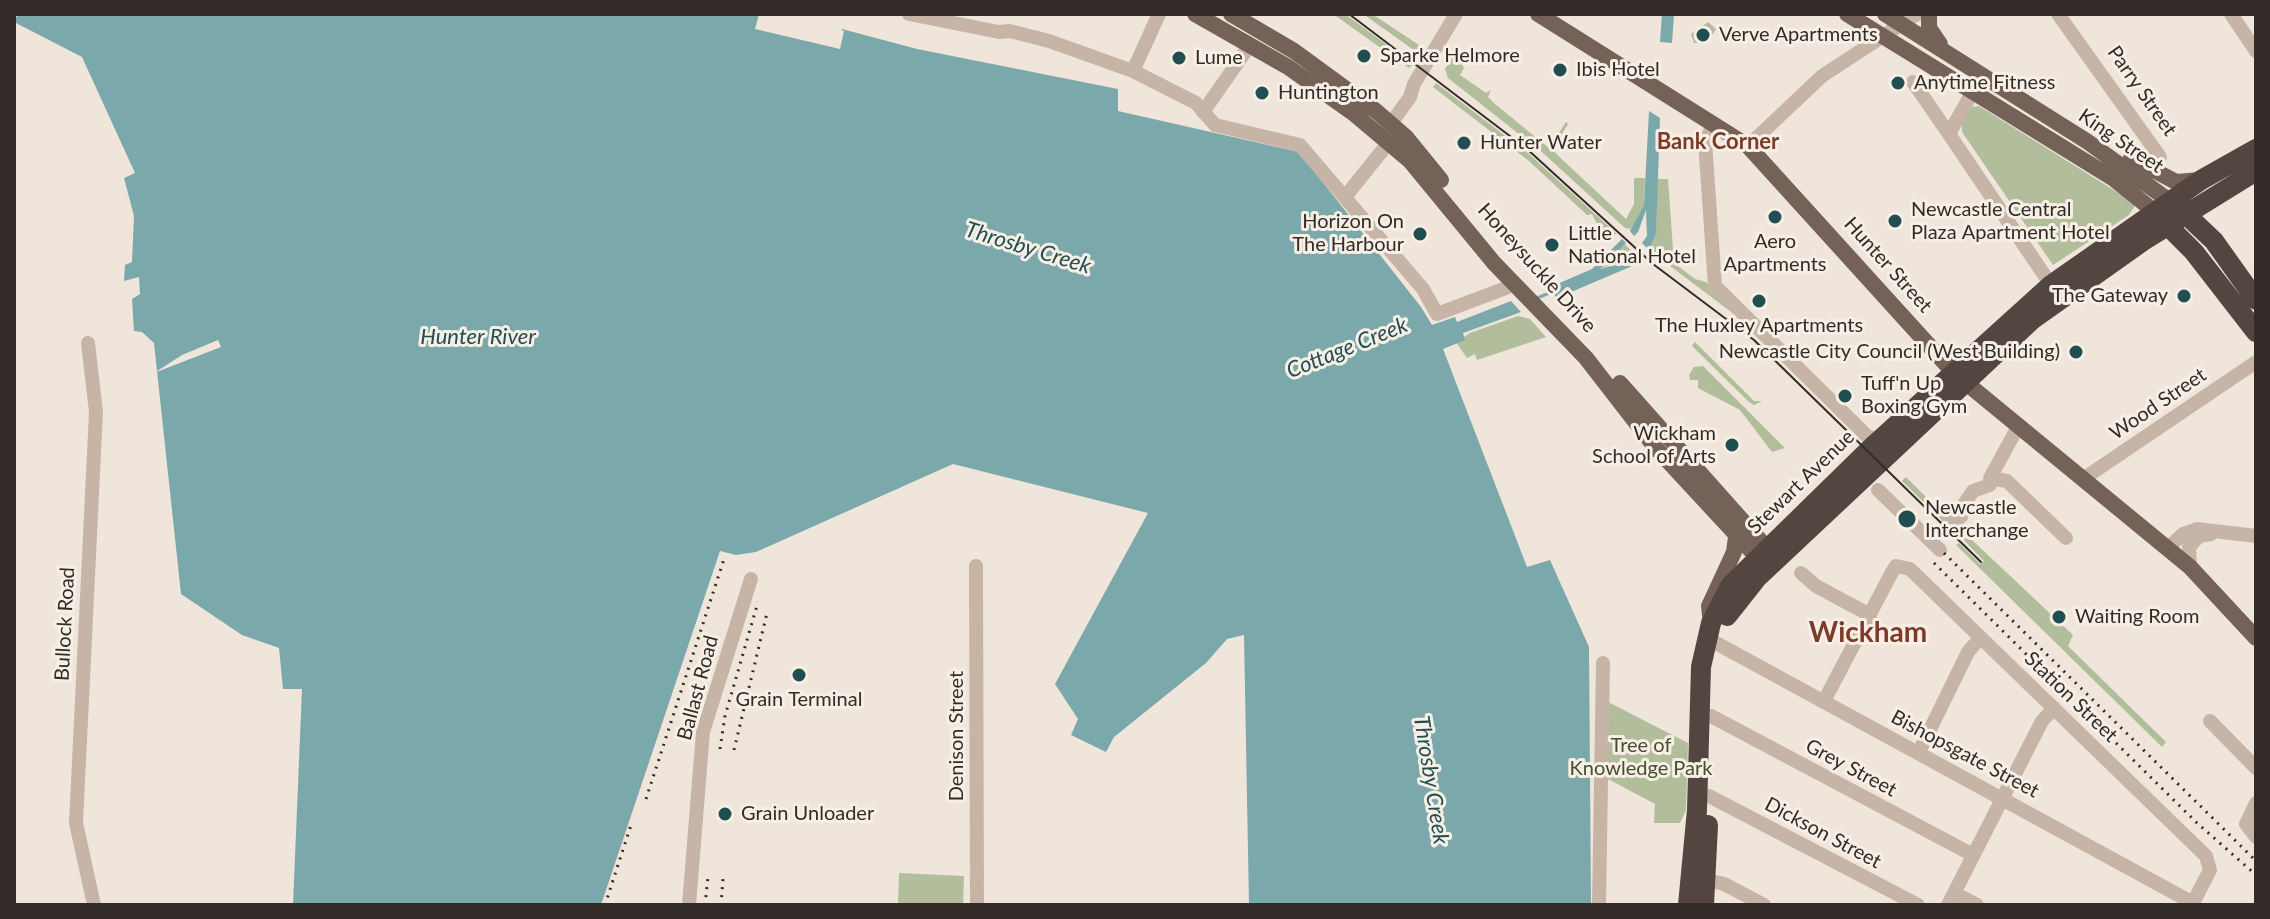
<!DOCTYPE html>
<style>
body{margin:0}
#map{position:relative;width:2270px;height:919px;overflow:hidden;background:#efe5da;font-family:Lato,sans-serif}
canvas{display:block}
.frame{position:absolute;inset:0;border:16px solid #332b27;pointer-events:none}
</style>
<div id="map">
<canvas width="2270" height="919"></canvas>
<div class="frame"></div>
</div>
<script>
const c = document.querySelector('canvas').getContext('2d');
c.lineJoin = 'round';
function fillPath(path, color) { c.fillStyle = color; c.fill(path, 'evenodd'); }
const poly = rows => new Path2D(rows.map(r => 'M' + r).join(''));
function stroke(path, color, width, dash) { c.strokeStyle = color; c.lineWidth = width; c.lineCap = dash ? 'butt' : 'round'; c.setLineDash(dash || []); c.stroke(path); }
function write(font, color, halo, rows, align = 'center') {
  c.font = font + ' Lato,sans-serif'; c.lineWidth = 6; c.setLineDash([]); c.textBaseline = 'middle'; c.strokeStyle = halo; c.fillStyle = color; for (const [text, x, y, turn = 0] of rows) {
    c.save(); c.translate(x, y); c.rotate((+turn || 0) * Math.PI / 180); c.textAlign = isNaN(turn) ? turn : align; if (halo) c.strokeText(text, 0, 0); c.fillText(text, 0, 0); c.restore();
  }
}
const green = poly([
 [1333,14,1345,14,1413,64,1409,68],
 [1363,14,1372,14,1422,47,1418,53],
 [1708,22,1716,29,1708,42,1694,43,1691,34],
 [1455,53,1464,68,1460,75,1486,93,1491,90,1488,97,1495,104,1549,148,1566,122,1568,124,1552,150,1626,219,1634,204,1634,178,1645,178,1644,206,1631,229,1625,228,1543,153,1448,78,1445,69],
 [1436,83,1529,154,1616,233,1612,238,1597,224,1592,214,1587,215,1529,161,1433,87],
 [1979,106,2136,204,2129,215,2053,265,1962,132,1962,123,1972,107],
 [1657,179,1668,179,1674,263,1695,279,1706,282,1751,327,1649,250,1656,234],
 [1625,244,1632,252,1626,259,1599,269],
 [1518,316,1530,319,1546,337,1477,360,1475,354,1467,358,1456,342,1470,333],
 [1695,342,1754,401,1762,401,1754,405,1749,402,1692,346],
 [1703,366,1785,448,1772,452,1740,410,1698,388,1698,380,1690,380,1689,375,1694,367],
 [1906,477,1946,517,1942,520,1902,481],
 [1956,525,2073,635,2068,646,2166,742,2162,747,1956,545,1959,543,1980,564,1984,561,1951,527],
 [1606,701,1688,743,1686,810,1680,823,1654,823,1655,804,1608,779],
 [899,873,964,876,963,905,898,904]
]);
const water = poly([
 [18,14,767,14,768,21,840,36,842,29,917,49,1118,89,1118,111,1299,152,1421,307,1432,325,1455,317,1457,322,1511,301,1521,312,1463,333,1465,340,1443,349,1527,567,1550,560,1589,647,1591,905,1249,905,1244,635,1227,639,1206,663,1114,737,1106,752,1071,735,1078,719,1055,684,1148,513,953,464,756,552,736,555,720,551,601,905,293,905,302,689,283,689,279,648,242,635,181,594,154,343,142,332,134,331,132,299,140,294,139,277,124,281,125,265,132,262,134,216,124,178,135,173,82,57,14,22],
 [1662,14,1674,14,1672,43,1660,42],
 [1649,111,1660,118,1656,234,1649,250,1642,243,1647,236,1646,210,1638,232,1634,236,1630,231,1644,205],
 [1622,239,1626,243,1600,269,1618,264,1634,251,1641,258,1630,267,1557,298,1548,288,1592,269]
]);
const pier = poly([
 [759,14,834,33,837,29,844,31,840,49,755,29],
 [218,340,221,347,154,373,182,355]
]);
const stream = poly([
 [1535,299,1554,291]
]);
const minor = poly([
 [909,14,999,32,1010,31,1049,41,1133,71,1196,103,1215,125,1300,145,1423,289,1437,314,1506,288],
 [2058,14,2160,157],
 [2231,14,2256,51],
 [1133,71,1159,14],
 [1913,82,1949,134],
 [1973,91,1949,134,2051,285],
 [1203,112,1245,52],
 [1714,124,1705,141,1715,286,1868,437,1880,440],
 [1384,133,1410,97,1414,84,1456,14],
 [1748,146,1822,76,1917,14],
 [1345,197,1382,151],
 [88,343,96,412,76,823,94,905],
 [2019,425,1990,478,2007,481,2066,538],
 [2083,479,2256,362],
 [1878,490,1940,550],
 [1948,523,1961,517,1964,504,1973,491,1990,485],
 [2168,548,2183,534,2197,529,2256,536],
 [976,566,977,905],
 [2190,567,2189,547,2199,536,2211,534],
 [1801,573,1816,586,1870,615],
 [1716,643,2193,903],
 [1824,701,1891,574,1896,566,1910,569,2206,856,2210,870,2192,905],
 [1711,716,1973,855],
 [2210,721,2256,768],
 [1919,752,1968,652,1980,638],
 [1709,796,1918,905],
 [2256,803,2246,824,2256,837],
 [1699,878,1724,884,1764,905],
 [1954,893,1977,905],
 [689,905,703,732,751,579],
 [1599,905,1603,663],
 [1948,905,2042,721,2054,708]
]);
const major = poly([
 [1195,14,1288,67,1353,113,1410,161,1494,263,1586,358,1655,447,1757,557],
 [1231,14,1294,51,1376,111,1406,137,1441,180],
 [1538,14,1748,146,1954,373],
 [1847,14,2114,179,2155,212],
 [1885,14,2088,142,2171,202],
 [1929,14,1929,28,1940,44],
 [2131,158,2176,182,2201,180],
 [1965,382,2190,567,2256,638],
 [1620,383,1766,547],
 [1711,623,1709,606,1734,552,1736,537]
]);
const highway = poly([
 [2177,206,2214,241,2256,300],
 [2158,216,2194,252,2256,332],
 [1727,616,1757,578,2033,319,2143,241,2256,171],
 [1688,905,1697,810,1701,667,1711,623,1730,586,1872,447,2051,285,2201,180,2256,149],
 [1704,905,1708,825]
]);
const tram = poly([
 [1349,14,1527,149,1653,264,1754,340,1981,562]
]);
const rail = poly([
 [1944,553,2253,858],
 [1934,563,2197,823,2256,875],
 [720,749,725,716,758,602],
 [734,750,767,613],
 [646,799,725,556],
 [605,905,631,825],
 [705,905,708,877],
 [721,905,723,879]
]);
const markers = [
 [1703,35,8,"#204e51"],
 [1364,56,8,"#204e51"],
 [1179,58,8,"#204e51"],
 [1560,70,8,"#204e51"],
 [1898,83,8,"#204e51"],
 [1262,93,8,"#204e51"],
 [1464,143,8,"#204e51"],
 [1775,217,8,"#204e51"],
 [1895,221,8,"#204e51"],
 [1420,234,8,"#204e51"],
 [1552,245,8,"#204e51"],
 [2184,296,8,"#204e51"],
 [1759,301,8,"#204e51"],
 [2076,352,8,"#204e51"],
 [1845,396,8,"#204e51"],
 [1732,445,8,"#204e51"],
 [1907,519,10,"#204e51"],
 [2059,617,8,"#204e51"],
 [799,675,8,"#204e51"],
 [725,814,8,"#204e51"]
];
const poiNames = [
 ["Verve Apartments",1719,35],
 ["Sparke Helmore",1380,56],
 ["Lume",1195,58],
 ["Ibis Hotel",1576,70],
 ["Anytime Fitness",1914,83],
 ["Huntington",1278,93],
 ["Hunter Water",1480,143],
 ["Newcastle Central",1911,210],
 ["Plaza Apartment Hotel",1911,233],
 ["Horizon On",1404,222,"right"],
 ["The Harbour",1404,245,"right"],
 ["Little",1568,234],
 ["National Hotel",1568,257],
 ["Aero",1775,242,"center"],
 ["Apartments",1775,265,"center"],
 ["The Gateway",2168,296,"right"],
 ["The Huxley Apartments",1759,326,"center"],
 ["Newcastle City Council (West Building)",2060,352,"right"],
 ["Tuff'n Up",1861,384],
 ["Boxing Gym",1861,407],
 ["Wickham",1716,434,"right"],
 ["School of Arts",1716,457,"right"],
 ["Newcastle",1925,508],
 ["Interchange",1925,531],
 ["Waiting Room",2075,617],
 ["Grain Terminal",799,700,"center"],
 ["Grain Unloader",741,814]
];
const streetNames = [
 ["Parry Street",2142,91,55],
 ["King Street",2121,141,34],
 ["Hunter Street",1888,265,48],
 ["Honeysuckle Drive",1537,268,48],
 ["Wood Street",2158,404,-34],
 ["Stewart Avenue",1801,482,-44],
 ["Bullock Road",65,624,-87],
 ["Ballast Road",698,688,-75],
 ["Station Street",2071,697,44],
 ["Denison Street",957,736,-90],
 ["Bishopsgate Street",1965,754,28],
 ["Grey Street",1851,768,28],
 ["Dickson Street",1823,833,28]
];
const parkNames = [
 ["Tree of",1641,746],
 ["Knowledge Park",1641,769]
];
const neighbourhoodNames = [
 ["Bank Corner",1718,142]
];
const waterNames = [
 ["Throsby Creek",1028,248,17],
 ["Hunter River",478,337],
 ["Cottage Creek",1347,348,-22],
 ["Throsby Creek",1431,780,81]
];
const districtNames = [
 ["Wickham",1868,633]
];
fillPath(green, '#b1bd9b');
fillPath(water, '#7ba8aa');
fillPath(pier, '#efe5da');
stroke(stream, '#7ba8aa', 3);
stroke(minor, '#c6b5a7', 14);
stroke(major, '#746259', 16);
stroke(highway, '#53453f', 20);
stroke(tram, '#332b27', 2);
stroke(rail, '#332b27', 3, [2, 6]);
for (const [x, y, r, color] of markers) { const dot = new Path2D(); dot.arc(x, y, r, 0, 2 * Math.PI); c.fillStyle = color; c.fill(dot); stroke(dot, '#f7efe6', 3); }
write('20px', '#332b27', '#f7efe6', poiNames, 'left');
write('20px', '#332b27', '#f7efe6', streetNames);
write('20px', '#434f2d', '#f7efe6', parkNames);
write('bold 22px', '#7b3b27', '#f7efe6', neighbourhoodNames);
write('italic 22px', '#204e51', '#f7efe6', waterNames);
write('bold 28px', '#7b3b27', '#f7efe6', districtNames);
</script>
